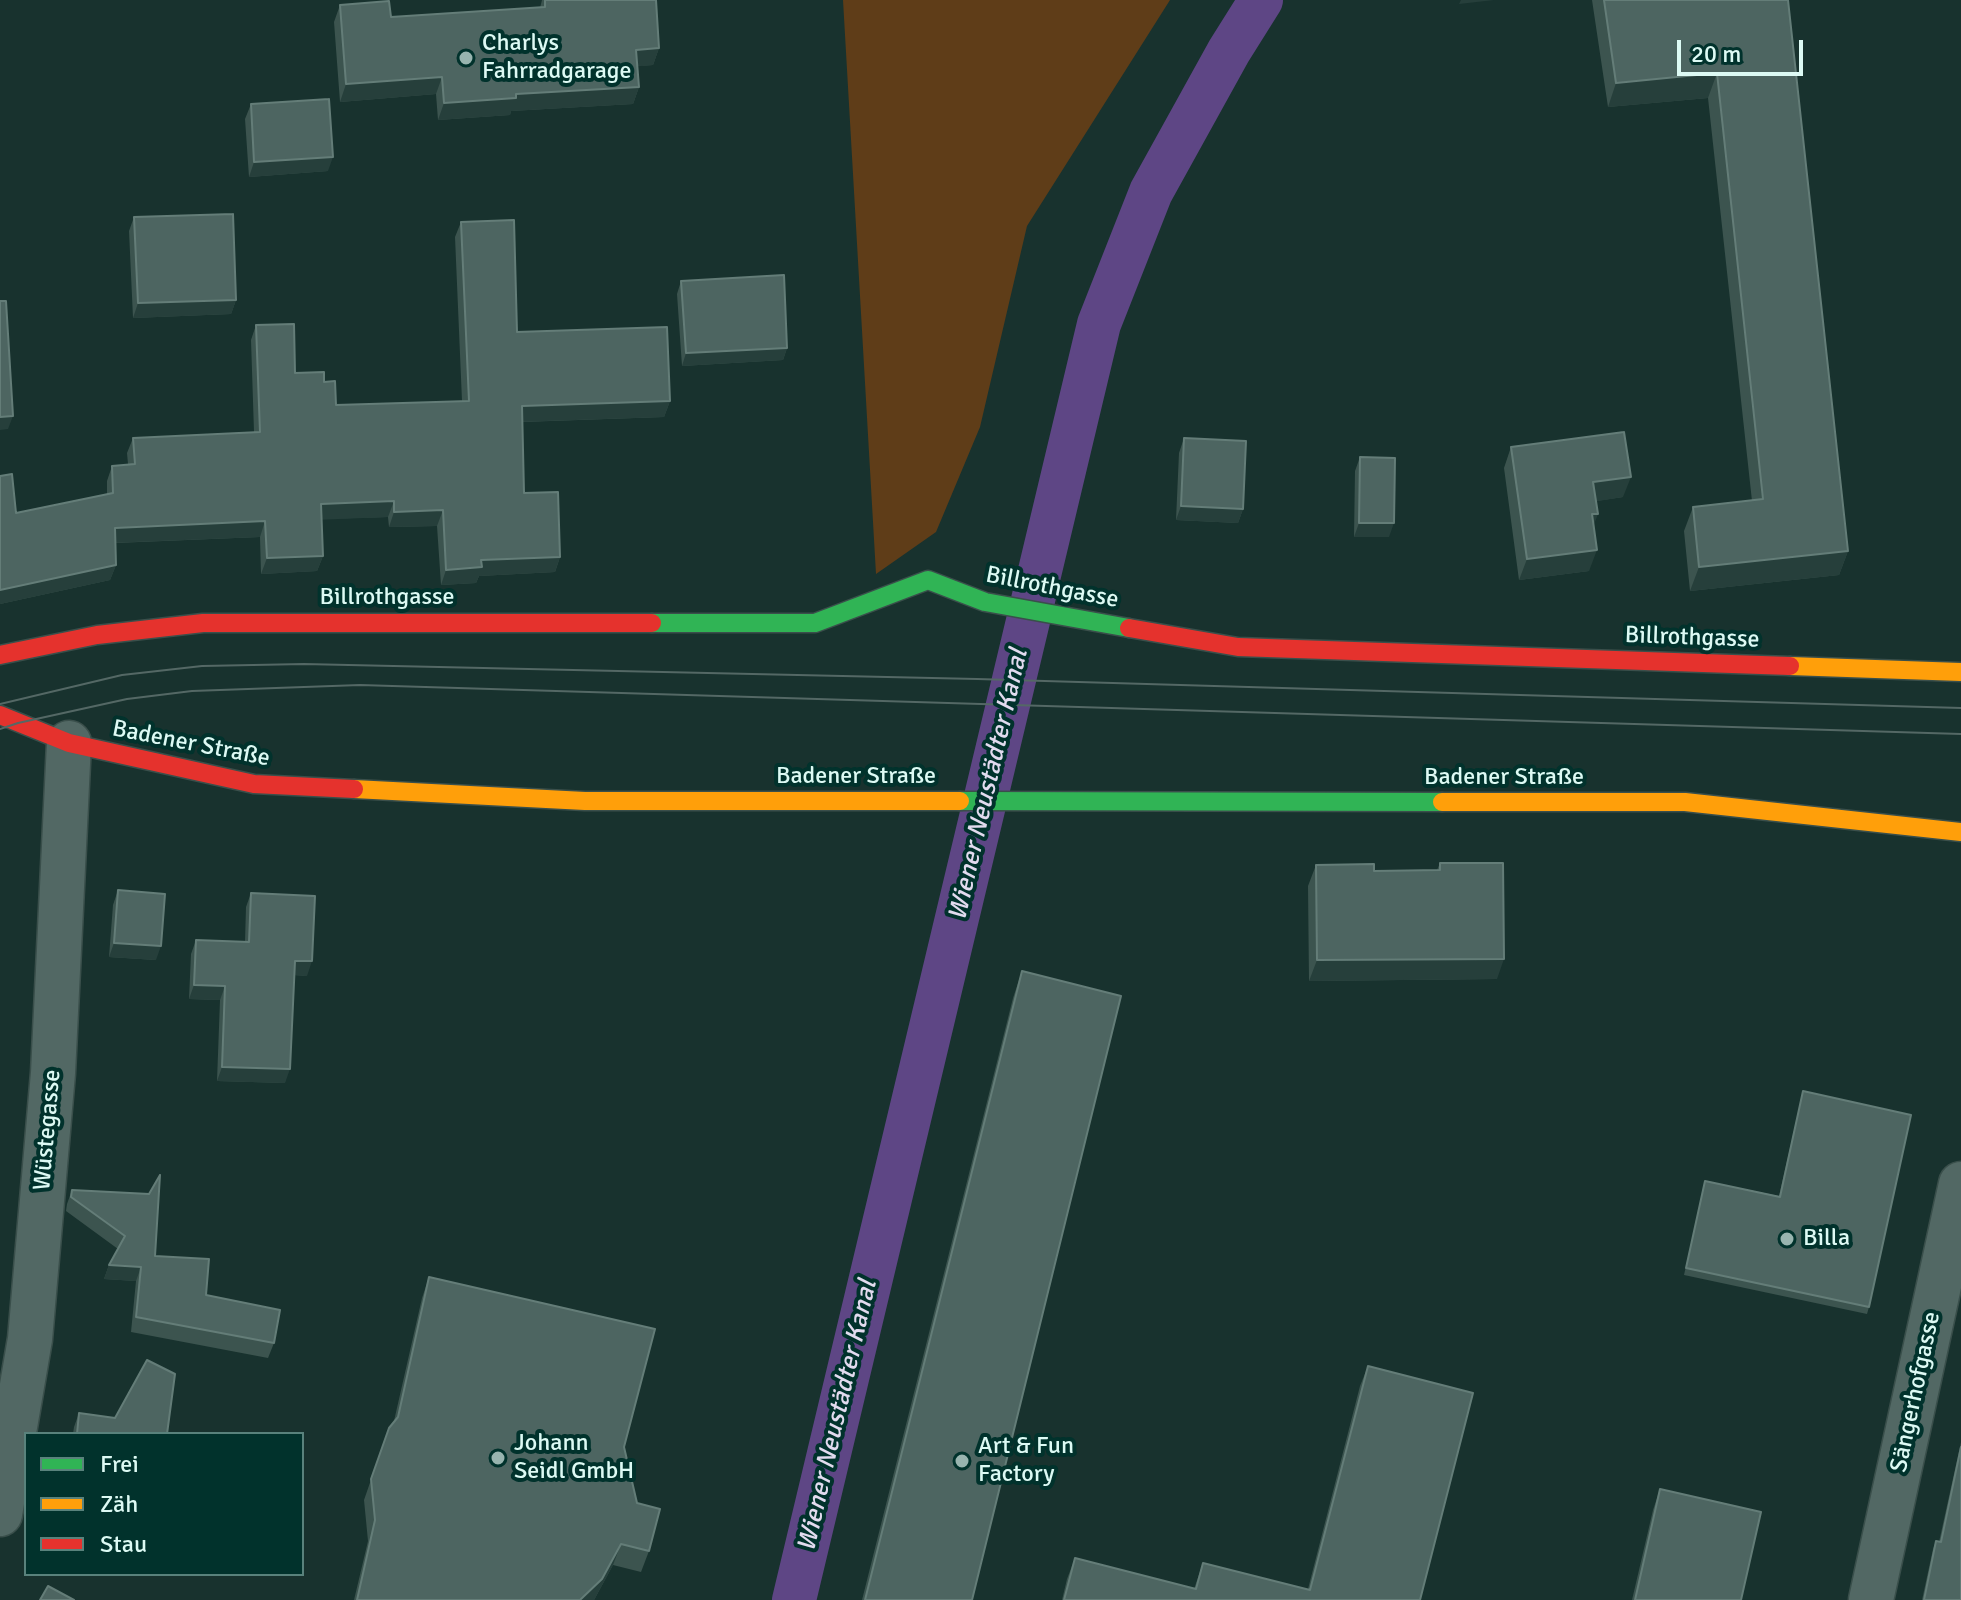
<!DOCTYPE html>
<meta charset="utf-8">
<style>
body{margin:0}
#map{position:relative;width:1961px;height:1600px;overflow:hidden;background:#18322e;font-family:Signika,sans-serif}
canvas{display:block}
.legend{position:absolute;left:24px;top:1432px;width:280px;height:144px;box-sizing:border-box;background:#01322c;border:2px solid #59827c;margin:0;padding:10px 14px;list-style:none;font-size:24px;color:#ddfaf4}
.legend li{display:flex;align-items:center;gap:16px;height:40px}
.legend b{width:40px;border:2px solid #59827c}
.scale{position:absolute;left:1677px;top:40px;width:126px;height:36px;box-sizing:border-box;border:4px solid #ddfaf4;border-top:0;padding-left:10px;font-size:24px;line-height:28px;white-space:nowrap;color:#ddfaf4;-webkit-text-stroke:6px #01322c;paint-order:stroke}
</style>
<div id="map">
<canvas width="1961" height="1600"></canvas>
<ul class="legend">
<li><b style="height:10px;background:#30b455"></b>Frei</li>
<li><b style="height:10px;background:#ff9f0a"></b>Zäh</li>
<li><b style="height:10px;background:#e5322d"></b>Stau</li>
</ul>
<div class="scale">20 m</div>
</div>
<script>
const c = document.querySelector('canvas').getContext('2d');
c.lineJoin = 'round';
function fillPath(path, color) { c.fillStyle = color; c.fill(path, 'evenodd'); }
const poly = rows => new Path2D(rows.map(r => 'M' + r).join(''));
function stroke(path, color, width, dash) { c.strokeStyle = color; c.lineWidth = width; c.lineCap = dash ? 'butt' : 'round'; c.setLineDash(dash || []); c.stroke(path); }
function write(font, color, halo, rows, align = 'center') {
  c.font = font + ' Signika,sans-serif'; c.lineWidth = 8; c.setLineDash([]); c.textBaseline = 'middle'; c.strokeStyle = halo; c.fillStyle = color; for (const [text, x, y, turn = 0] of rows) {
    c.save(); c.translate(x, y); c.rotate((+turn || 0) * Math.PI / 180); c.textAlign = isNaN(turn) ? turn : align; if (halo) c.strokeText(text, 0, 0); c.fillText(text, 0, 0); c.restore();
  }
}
const green = poly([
 [843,0,1170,0,1027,226,980,427,936,532,876,574]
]);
const canal = poly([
 [794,1600,1099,324,1151,192,1229,51,1261,0]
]);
const street = poly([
 [0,1514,30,1339,53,1073,69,743],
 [1871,1600,1961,1184]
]);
const fast = poly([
 [652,623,815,623,928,580,985,602,1129,628],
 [960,801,1442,802]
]);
const slow = poly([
 [1790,666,1961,672],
 [354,789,585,801,960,801],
 [1442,802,1685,802,1961,832]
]);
const jam = poly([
 [1129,628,1238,647,1790,666],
 [0,655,97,635,203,623,652,623],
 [0,715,69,743,254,784,354,789]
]);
const tram = poly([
 [0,704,122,675,202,666,304,664,977,679,1961,708],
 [0,729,18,723,127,699,192,691,360,685,1961,734]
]);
const wall = poly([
 [542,0,656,0,659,48,653,65,637,66,639,87,633,104,511,111,510,115,438,120,436,94,340,102,334,22,340,5,391,17,540,8],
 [1592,0,1788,0,1848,551,1839,575,1690,591,1684,531,1693,507,1752,501,1708,98,1608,107],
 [251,104,328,171,249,177,245,119],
 [134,217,236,300,231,314,133,318,129,231],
 [461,222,517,332,670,401,664,417,522,422,524,493,560,557,555,572,479,576,476,583,441,585,437,526,389,527,388,517,321,519,323,556,317,571,261,574,260,537,115,543,116,565,110,580,0,604,0,476,16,513,107,494,107,481,112,466,128,464,127,453,133,438,254,432,251,340,256,325,295,373,324,382,336,405,462,401,455,237],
 [681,281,787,348,783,360,682,366,677,294],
 [1184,438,1243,509,1238,523,1176,520,1179,453],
 [1511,447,1623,497,1596,501,1589,571,1519,580,1504,468],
 [1360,457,1389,537,1354,537,1355,471],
 [1440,863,1497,979,1309,981,1308,886,1316,865,1374,871,1437,870],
 [118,890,156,960,109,957,113,905],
 [251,893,307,976,295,975,285,1083,217,1081,220,1000,189,999,191,954,196,940,245,942,246,907],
 [1022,971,972,1600,862,1600,1013,998],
 [1803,1091,1869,1307,1867,1314,1684,1275,1705,1181,1779,1196],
 [72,1190,206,1295,274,1343,268,1358,131,1332,136,1281,104,1279,109,1265,118,1249,66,1211,67,1204],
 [429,1277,624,1447,649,1551,641,1572,613,1565,594,1600,354,1600,368,1541,364,1500,389,1428,394,1421,422,1298],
 [1368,1366,1420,1600,1062,1600,1067,1579,1075,1558,1194,1589,1203,1563,1308,1589,1360,1386],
 [79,1413,167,1434,73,1434,74,1427],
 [1961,1442,1961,1600,1922,1600,1933,1549,1936,1541,1939,1542],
 [1660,1489,1741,1600,1632,1600,1653,1510]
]);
const shadedWall = poly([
 [1461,0,1494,0,1459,4],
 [659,48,653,65,630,67,636,50],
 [1717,73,1708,98,1608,107,1616,83],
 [442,77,436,94,340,102,346,84],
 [639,87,633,104,511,111,510,115,438,120,444,103,516,94],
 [333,157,328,171,249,177,254,162],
 [236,300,231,314,133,318,138,303],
 [787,348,783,360,682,366,686,353],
 [670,401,664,417,516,422,522,406],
 [13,416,8,429,0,430,0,417],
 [1631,477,1623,497,1586,503,1593,482],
 [394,501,388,517,315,520,321,504],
 [1181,506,1243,509,1238,523,1176,520],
 [443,510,437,526,389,527,394,512],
 [1592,514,1598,514,1590,535],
 [265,521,260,537,109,543,115,528],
 [1359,523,1394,523,1389,537,1354,537],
 [1597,550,1589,571,1519,580,1527,559],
 [1848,551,1839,575,1690,591,1699,567],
 [323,556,317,571,261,574,267,558],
 [560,557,555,572,479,576,476,583,441,585,446,570,481,560],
 [116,565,110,580,0,604,0,590],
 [114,943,161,946,156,960,109,957],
 [1504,959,1497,979,1309,981,1317,960],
 [295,961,312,961,307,976,290,975],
 [194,985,225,986,220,1000,189,999],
 [222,1067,290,1069,285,1083,217,1081],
 [109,1265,141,1267,136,1281,104,1279],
 [621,1544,613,1565,594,1600,580,1600]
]);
const building = poly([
 [545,0,656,0,659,48,636,50,639,87,516,94,516,98,444,103,442,77,346,84,340,5,389,1,391,17,545,7,545,0],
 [1604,0,1788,0,1848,551,1699,567,1693,507,1763,499,1717,73,1616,83,1604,0],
 [329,99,333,157,254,162,251,104,329,99],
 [233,214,236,300,138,303,134,217,233,214],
 [514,220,517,332,667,327,670,401,522,406,524,493,558,492,560,557,481,560,482,567,446,570,443,510,394,512,394,501,321,504,323,556,267,558,265,521,115,528,116,565,0,590,0,476,12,474,16,513,113,493,112,466,135,464,133,438,260,432,256,325,294,324,295,373,324,372,324,382,335,381,336,405,469,401,461,222,514,220],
 [784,275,787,348,686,353,681,281,784,275],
 [0,301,6,301,13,416,0,417,0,301],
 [1624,432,1631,477,1593,482,1598,514,1592,514,1597,550,1527,559,1511,447,1624,432],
 [1184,438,1246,441,1243,509,1181,506,1184,438],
 [1360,457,1395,458,1394,523,1359,523,1360,457],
 [1440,863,1503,863,1504,959,1317,960,1316,865,1374,864,1374,871,1440,870,1440,863],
 [118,890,165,894,161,946,114,943,118,890],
 [251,893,315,896,312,961,295,961,290,1069,222,1067,225,986,194,985,196,940,249,942,251,893],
 [1022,971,1121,996,972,1600,865,1600,1022,971],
 [1803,1091,1911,1115,1869,1307,1686,1268,1705,1181,1780,1197,1803,1091],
 [160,1175,155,1256,209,1259,206,1295,280,1310,274,1343,136,1317,141,1267,109,1265,125,1236,71,1197,72,1190,149,1194,160,1175],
 [429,1277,655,1329,624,1447,637,1503,660,1509,649,1551,621,1544,602,1579,580,1600,357,1600,375,1520,371,1479,389,1428,398,1417,429,1277],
 [147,1360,175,1374,167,1434,77,1434,79,1413,115,1418,147,1360],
 [1368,1366,1473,1393,1420,1600,1064,1600,1075,1558,1196,1589,1203,1563,1310,1590,1368,1366],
 [1961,1447,1961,1600,1924,1600,1936,1541,1941,1542,1961,1447],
 [1660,1489,1761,1512,1741,1600,1635,1600,1660,1489],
 [48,1586,74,1600,40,1600,48,1586]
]);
const markers = [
 [466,58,8,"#98b4af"],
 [1787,1239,8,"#98b4af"],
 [498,1458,8,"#98b4af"],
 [962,1461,8,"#98b4af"]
];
const poiNames = [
 ["Charlys",482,44],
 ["Fahrradgarage",482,72],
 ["Billa",1803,1239],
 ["Johann",514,1444],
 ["Seidl GmbH",514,1472],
 ["Art & Fun",978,1447],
 ["Factory",978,1475]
];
const streetNames = [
 ["Billrothgasse",1052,588,11],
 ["Billrothgasse",387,598],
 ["Billrothgasse",1692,638,2],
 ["Badener Straße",191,744,11],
 ["Badener Straße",856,777],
 ["Badener Straße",1504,778],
 ["Wüstegasse",48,1130,-85],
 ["Sängerhofgasse",1916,1392,-78]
];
const waterNames = [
 ["Wiener Neustädter Kanal",989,785,-77],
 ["Wiener Neustädter Kanal",838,1416,-77]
];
fillPath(green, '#5f3d18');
stroke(canal, '#5e4685', 44);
stroke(street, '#3a4f4b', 47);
stroke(fast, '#3a4f4b', 21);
stroke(slow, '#3a4f4b', 21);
stroke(jam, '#3a4f4b', 21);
stroke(street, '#526864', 44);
stroke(fast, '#30b455', 18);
stroke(slow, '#ff9f0a', 18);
stroke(jam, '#e5322d', 18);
stroke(tram, '#546865', 2);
fillPath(wall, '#3c544f');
fillPath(shadedWall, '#263f3b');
fillPath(building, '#4d6561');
stroke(building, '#647d78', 2);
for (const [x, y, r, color] of markers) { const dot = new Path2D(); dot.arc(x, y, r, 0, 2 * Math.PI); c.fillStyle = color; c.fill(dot); stroke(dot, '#01322c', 3); }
write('24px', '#ddfaf4', '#01322c', poiNames, 'left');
write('24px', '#ddfaf4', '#01322c', streetNames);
write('italic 26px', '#e2dbef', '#01322c', waterNames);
</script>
